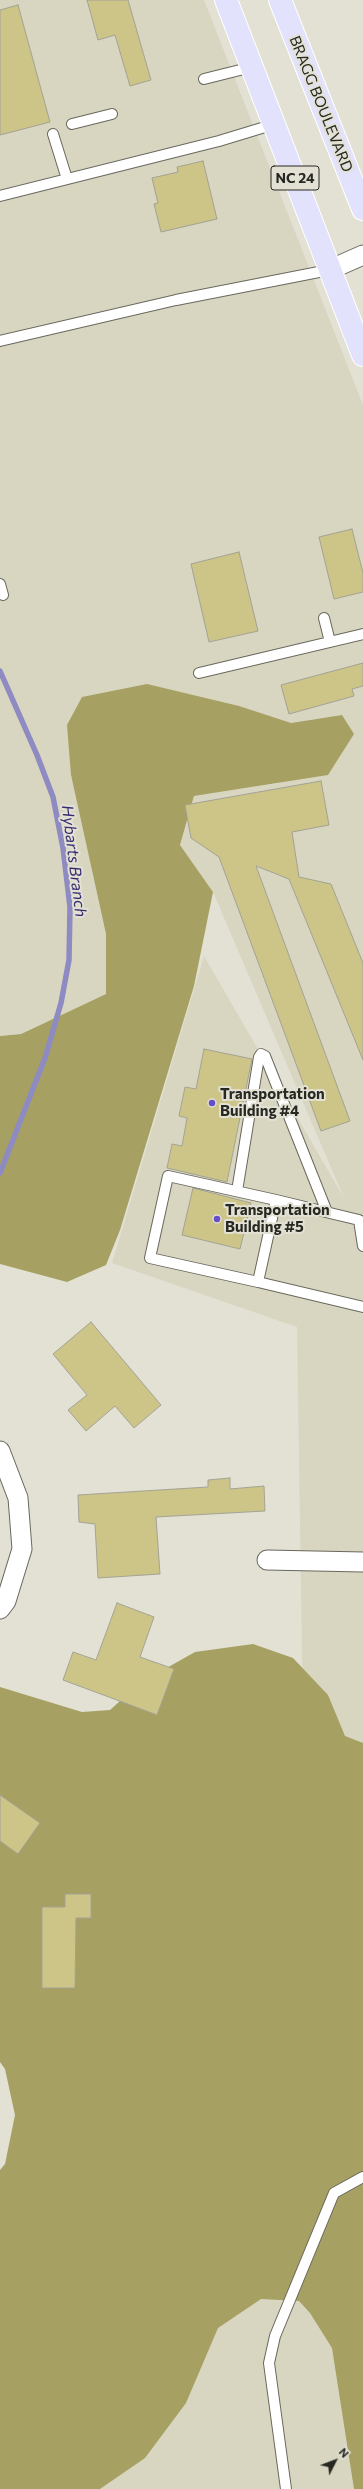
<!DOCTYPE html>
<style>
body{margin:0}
#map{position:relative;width:363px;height:2489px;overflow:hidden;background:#e2e1d4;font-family:Commissioner,sans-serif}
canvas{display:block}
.north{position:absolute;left:315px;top:2441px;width:40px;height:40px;-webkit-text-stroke:3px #e2e1d4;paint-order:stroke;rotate:48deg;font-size:11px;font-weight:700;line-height:16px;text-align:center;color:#282823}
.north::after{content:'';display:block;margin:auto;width:14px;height:18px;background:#282823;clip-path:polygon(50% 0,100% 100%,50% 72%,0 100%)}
</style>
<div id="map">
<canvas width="363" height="2489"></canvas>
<div class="north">N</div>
</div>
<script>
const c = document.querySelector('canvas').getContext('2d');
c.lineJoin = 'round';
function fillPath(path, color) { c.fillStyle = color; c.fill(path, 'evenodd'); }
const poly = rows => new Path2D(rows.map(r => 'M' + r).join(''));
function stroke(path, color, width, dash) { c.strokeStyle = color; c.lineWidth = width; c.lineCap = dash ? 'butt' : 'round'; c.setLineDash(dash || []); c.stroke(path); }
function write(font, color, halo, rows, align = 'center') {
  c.font = font + ' Commissioner,sans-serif'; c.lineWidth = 4; c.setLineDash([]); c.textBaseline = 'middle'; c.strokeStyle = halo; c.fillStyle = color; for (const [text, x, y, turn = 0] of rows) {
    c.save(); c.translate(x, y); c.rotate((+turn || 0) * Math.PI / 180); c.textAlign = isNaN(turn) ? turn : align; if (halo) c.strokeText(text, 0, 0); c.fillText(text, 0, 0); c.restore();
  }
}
const built = poly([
 [0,0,204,0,363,405,363,2489,0,2489,0,2358,304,1787,297,1327,112,1263,204,956,344,1198,213,892,180,845,194,796,285,782,342,715,291,723,71,775,106,934,106,994,20,1034,0,1036],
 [204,1050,252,1060,228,1180,167,1167,172,1144,182,1146,187,1118,179,1116,185,1087,196,1089],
 [193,1189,251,1203,240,1248,240,1249]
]);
const forest = poly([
 [147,684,239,706,291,723,342,715,354,734,328,775,194,796,180,845,213,892,194,986,120,1230,106,1265,67,1282,0,1264,0,1036,21,1034,106,994,106,934,71,775,67,725,82,697],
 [253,1644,293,1658,328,1695,345,1736,363,1743,363,2489,354,2489,332,2348,310,2313,299,2301,261,2299,218,2328,186,2403,145,2458,100,2489,0,2489,0,2170,5,2164,15,2115,5,2069,0,2062,0,1687,82,1712,110,1710,140,1683,195,1652]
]);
const stream = poly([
 [0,671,37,755,53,797,63,848,70,907,69,960,61,1003,45,1058,0,1173]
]);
const building = poly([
 [87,0,128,0,151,80,130,86,115,35,98,40,87,0],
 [18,5,50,122,0,135,0,10,18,5],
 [203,161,217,219,161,232,154,204,158,203,152,178,178,172,177,167,203,161],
 [352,529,363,573,363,592,334,599,319,537,352,529],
 [239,552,258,631,209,642,191,564,239,552],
 [363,663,363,686,352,689,354,696,289,714,281,685,363,663],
 [321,781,329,825,292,832,299,877,331,884,363,963,363,1060,289,879,256,866,350,1121,321,1131,219,857,191,838,185,805,321,781],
 [204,1049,252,1059,227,1182,167,1168,172,1144,182,1146,187,1118,179,1116,185,1087,196,1089,204,1049],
 [193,1188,251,1203,240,1249,182,1235,193,1188],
 [91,1322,161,1405,134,1428,115,1406,86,1431,68,1410,87,1395,53,1354,91,1322],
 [230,1478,230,1489,264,1486,265,1511,156,1517,160,1574,98,1578,95,1524,79,1522,78,1495,208,1487,208,1480,230,1478],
 [117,1603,154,1617,140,1657,174,1669,157,1715,63,1680,73,1652,96,1660,117,1603],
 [0,1795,40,1823,18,1854,0,1841,0,1795],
 [65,1894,91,1894,91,1918,76,1918,75,1988,42,1988,42,1907,65,1907,65,1894]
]);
const service = poly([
 [204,79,252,67],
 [72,124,112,114],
 [53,134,67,179],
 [0,196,219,141,275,124],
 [0,341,176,300,329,270],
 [0,584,3,595],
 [324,618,330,642],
 [199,673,363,634],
 [237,1191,259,1057,261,1054,265,1056,327,1212],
 [276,1200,258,1282,150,1258,168,1176,276,1200,359,1220,363,1246],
 [258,1282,363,1307],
 [286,2489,269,2363,275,2336,334,2193,363,2177]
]);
const minor = poly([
 [329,270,363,255],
 [0,1451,18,1498,22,1549,6,1601,0,1609],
 [267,1560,363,1562]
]);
const primary = poly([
 [226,0,363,355],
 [280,0,363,209]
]);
const markers = [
 [212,1103,4,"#654ec7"],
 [217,1219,4,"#654ec7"]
];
const shields = [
 [295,178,48]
];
const shieldNames = [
 ["NC 24",295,178]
];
const streetNames = [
 ["BRAGG BOULEVARD",321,104,68]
];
const poiNames = [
 ["Transportation",220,1094],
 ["Building #4",220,1111],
 ["Transportation",225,1210],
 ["Building #5",225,1227]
];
const waterNames = [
 ["Hybarts Branch",74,861,83]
];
fillPath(built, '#d8d6c1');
fillPath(forest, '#a7a063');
stroke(stream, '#8e8ac2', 5.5);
fillPath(building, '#ccc587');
stroke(building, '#a3a296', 1);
stroke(service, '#69685c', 12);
stroke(minor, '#69685c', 21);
stroke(primary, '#fff', 24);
stroke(service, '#fff', 10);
stroke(minor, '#fff', 19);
stroke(primary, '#e3e2fc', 22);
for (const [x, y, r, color] of markers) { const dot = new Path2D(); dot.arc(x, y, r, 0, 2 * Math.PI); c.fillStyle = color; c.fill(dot); stroke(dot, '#e2e1d4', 1.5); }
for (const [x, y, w] of shields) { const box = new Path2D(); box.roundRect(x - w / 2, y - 12, w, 24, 3); c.fillStyle = '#e2e1d4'; c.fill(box); stroke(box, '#282823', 1); }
write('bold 14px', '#282823', null, shieldNames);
write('15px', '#282823', '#e2e1d4', streetNames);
write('bold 15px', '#282823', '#e2e1d4', poiNames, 'left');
write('italic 16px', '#372c6f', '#e2e1d4', waterNames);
</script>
